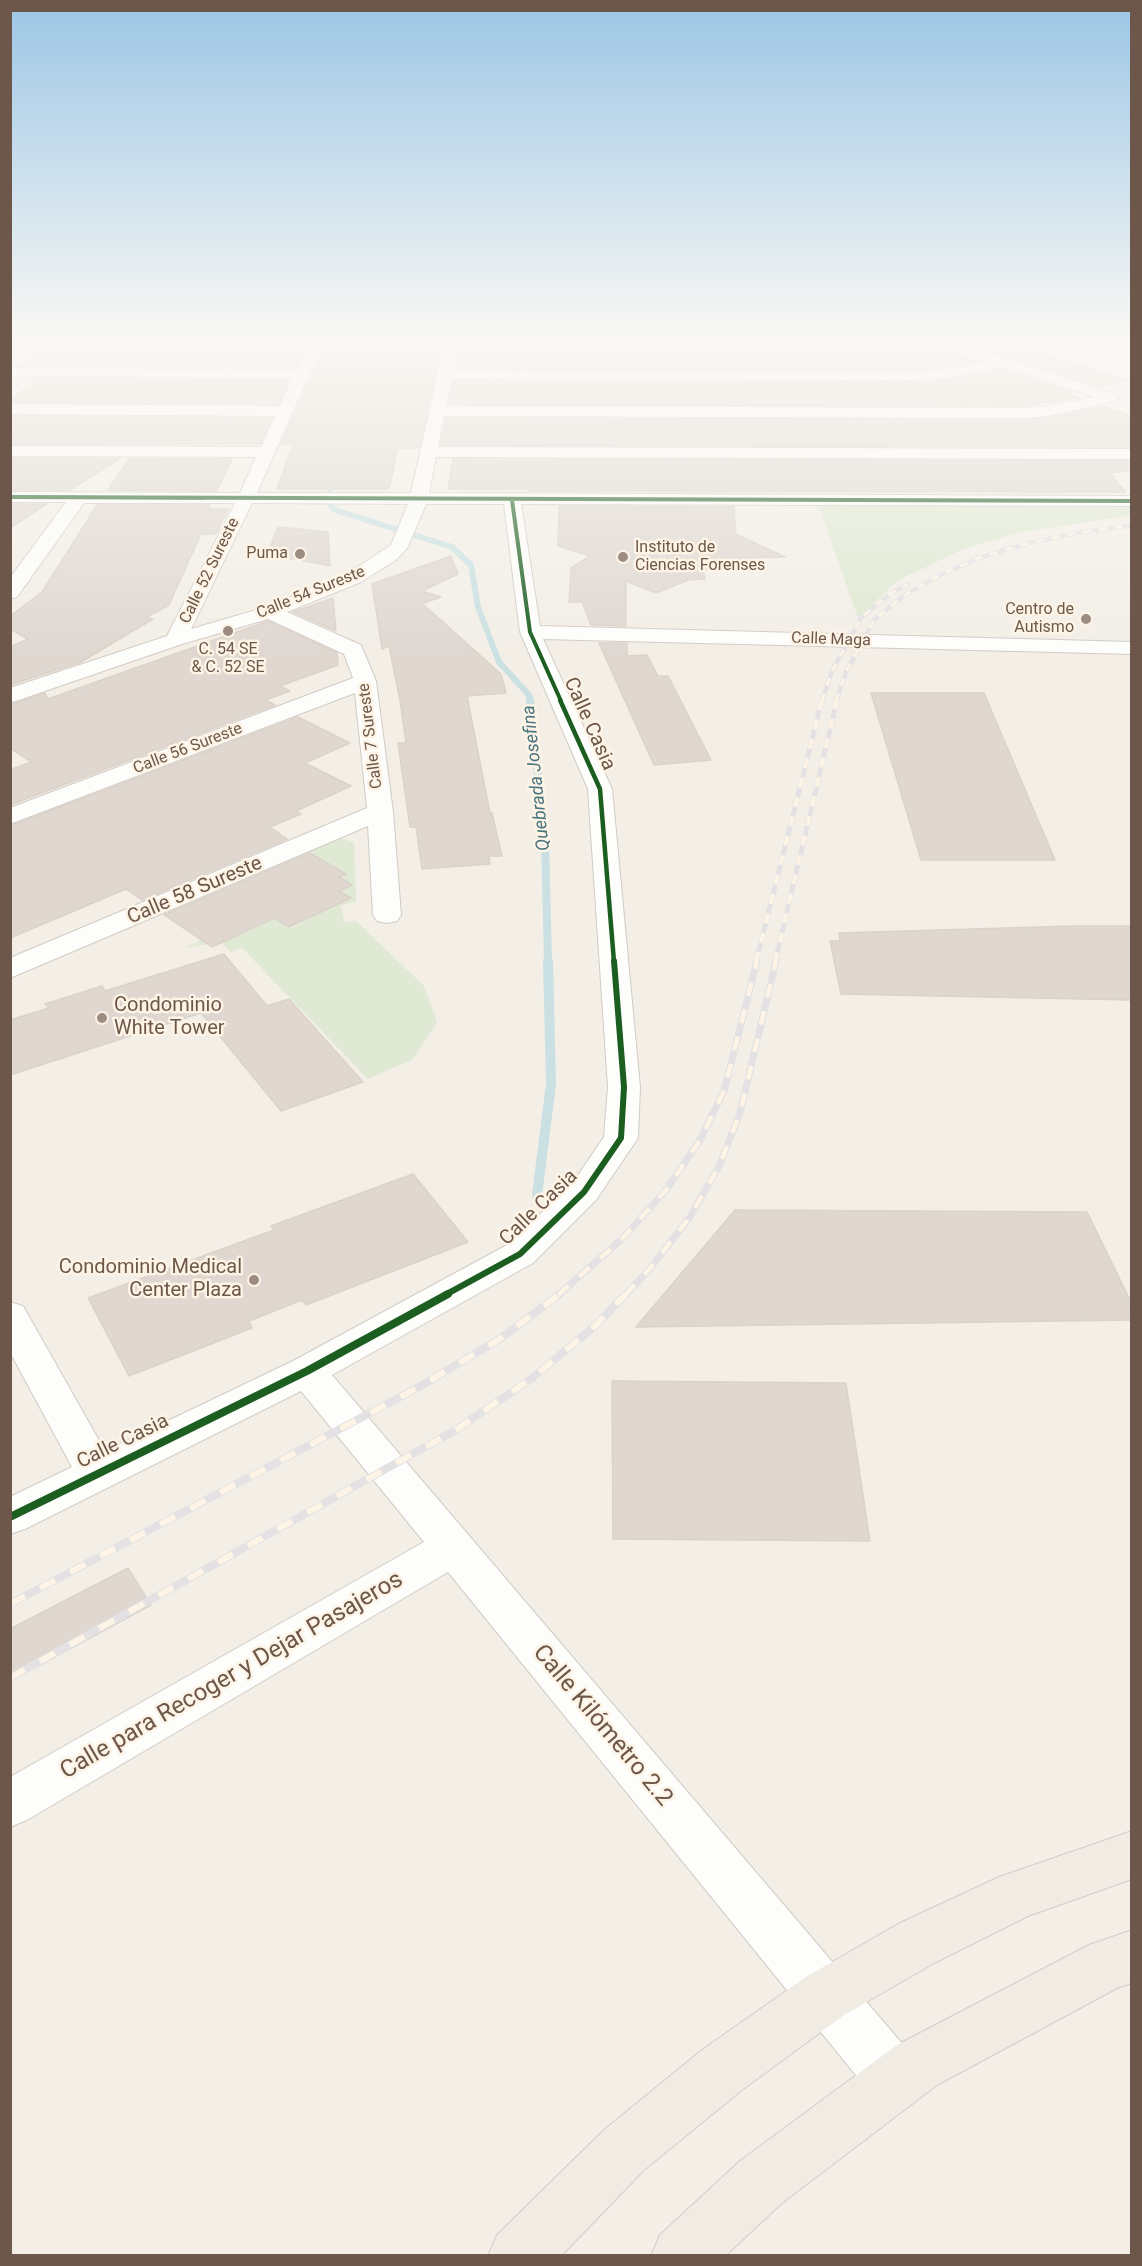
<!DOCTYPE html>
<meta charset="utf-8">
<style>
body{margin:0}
#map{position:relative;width:1142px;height:2266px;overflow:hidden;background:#f3efe7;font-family:Roboto,sans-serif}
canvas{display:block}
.frame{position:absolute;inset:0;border:12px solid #6d574b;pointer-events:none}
</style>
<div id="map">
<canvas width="1142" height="2266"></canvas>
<div class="frame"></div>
</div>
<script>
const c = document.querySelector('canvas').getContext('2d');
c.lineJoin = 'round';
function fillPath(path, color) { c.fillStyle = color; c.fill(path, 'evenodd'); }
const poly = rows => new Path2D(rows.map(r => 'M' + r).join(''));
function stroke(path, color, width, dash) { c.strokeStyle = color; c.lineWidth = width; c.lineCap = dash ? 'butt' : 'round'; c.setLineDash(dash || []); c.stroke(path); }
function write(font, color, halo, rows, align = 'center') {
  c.font = font + ' Roboto,sans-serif'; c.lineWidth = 5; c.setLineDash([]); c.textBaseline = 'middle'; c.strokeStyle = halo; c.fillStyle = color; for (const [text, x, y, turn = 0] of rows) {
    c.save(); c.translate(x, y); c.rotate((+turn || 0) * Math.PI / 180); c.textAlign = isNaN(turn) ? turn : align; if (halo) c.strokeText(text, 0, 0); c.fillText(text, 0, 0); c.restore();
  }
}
const green = poly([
 [817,502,1131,503,1132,515,1017,533,961,550,897,581,858,618],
 [339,838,354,842,356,902,341,905,344,921,337,923,356,921,424,986,437,1022,413,1059,368,1079,242,948,230,952,222,942,185,948,212,935,225,941,253,928,264,912,291,928,304,922,288,911,309,892,334,906,351,899,339,891,351,885,339,877,345,874,317,857,290,866,282,862]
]);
const streamFar3 = poly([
 [328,498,334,476]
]);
const streamFar2 = poly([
 [328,496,328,502,335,510,452,547,471,565,478,607,499,662,529,695,530,701]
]);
const streamFar1 = poly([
 [530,700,545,838,548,962]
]);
const stream = poly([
 [537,1195,551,1084,548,961]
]);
const building = poly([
 [331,338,434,338,432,347,442,347,419,448,398,448,389,489,277,489,293,444,281,444,324,347,327,347,331,338],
 [883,338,919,338,922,343,978,362,919,370,456,369,460,348,835,349,874,344,883,338],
 [947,338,995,338,1128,381,1100,387,947,338],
 [48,346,73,347,304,348,296,368,20,366,48,346],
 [1004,369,1074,393,1069,394,1079,398,1023,406,449,404,454,381,919,382,953,379,1004,369],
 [36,378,289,380,279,404,10,402,36,378],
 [1104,406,1131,416,1131,447,441,445,446,418,1023,420,1048,418,1104,406],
 [10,416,272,418,260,444,10,444,10,416],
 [10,458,119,459,70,490,10,490,10,458],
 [129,459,232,459,217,491,108,490,129,459],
 [453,459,1131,461,1131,470,1110,473,1125,492,529,491,530,489,448,489,453,459],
 [10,504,47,504,10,528,10,504],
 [97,505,210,505,209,509,228,509,216,534,201,534,169,605,147,617,153,619,81,662,10,685,10,647,28,639,10,629,10,616,42,592,97,505],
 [559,506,734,507,736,534,785,557,741,558,743,569,703,569,705,579,688,580,656,593,626,581,626,626,591,625,582,602,569,602,571,568,590,556,558,546,559,506],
 [278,527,328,532,330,566,295,559,265,559,278,527],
 [451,556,458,574,422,591,441,597,421,604,425,606,501,674,506,693,467,696,490,813,492,813,502,856,489,856,490,864,422,869,416,827,410,827,398,743,406,743,400,700,389,646,382,649,372,584,451,556],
 [333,598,336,631,293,612,333,598],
 [268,621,337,653,338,665,280,686,290,691,265,700,275,705,10,805,10,770,31,762,10,748,10,705,45,693,48,699,268,621],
 [599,643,627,643,627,656,647,655,658,676,668,676,711,760,654,765,599,643],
 [871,693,984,693,1055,860,921,860,871,693],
 [298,717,350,743,305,763,351,786,296,811,301,814,270,827,287,839,142,900,126,889,10,938,10,826,298,717],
 [310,853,346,874,339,877,352,885,339,891,351,898,289,927,274,918,212,947,164,915,310,853],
 [1073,926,1131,926,1131,1000,841,994,830,941,840,941,839,933,1073,926],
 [224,954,267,1006,289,999,363,1082,281,1111,201,1013,10,1075,10,1020,49,1008,45,1004,102,986,105,991,224,954],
 [413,1174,468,1242,306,1305,302,1300,249,1321,252,1328,129,1376,88,1298,274,1230,271,1226,413,1174],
 [735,1210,1087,1212,1131,1302,1131,1320,636,1327,735,1210],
 [612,1381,846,1383,870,1541,613,1539,612,1381],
 [128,1568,151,1605,10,1681,10,1629,128,1568]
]);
const minor = poly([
 [10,338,325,338,257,493,411,493,446,338,881,338,874,342,835,347,458,346,453,371,919,372,953,369,987,362,923,341,921,338,941,338,1114,394,1119,398,1116,401,1048,416,1023,418,444,416,438,447,1132,449,1132,459,436,457,429,493,1132,496,1132,506,521,504,540,626,1132,642,1132,654,543,639,612,789,640,1087,638,1138,596,1200,533,1263,332,1375,916,2060,924,2080,916,2100,896,2108,876,2100,448,1572,27,1820,10,1827,10,1777,424,1542,301,1391,25,1529,10,1534,10,1497,72,1467,10,1352,10,1302,23,1306,105,1451,293,1361,507,1245,572,1184,604,1137,608,1087,588,789,520,632,504,504,426,504,408,547,396,560,361,582,287,612,361,645,376,681,393,812,401,915,397,921,387,923,377,921,373,915,368,826,10,978,10,958,367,808,355,693,10,824,10,808,353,678,344,654,268,619,182,644,10,703,10,688,167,636,235,503,84,503,17,597,10,599,10,578,66,502,10,502,10,492,240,493,256,457,10,456,10,446,261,447,275,416,10,414,10,404,280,406,292,378,10,376,10,368,297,370,307,346,73,345,10,342,10,338],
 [1004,367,1094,397,1048,406,1023,408,446,406,452,379,919,380,953,377,1004,367],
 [252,503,408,504,391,545,347,574,263,608,191,629,252,503]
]);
const major = poly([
 [1132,1831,1132,1879,1028,1916,936,1962,844,2015,742,2090,644,2170,561,2256,488,2256,497,2235,604,2130,702,2050,806,1977,898,1924,999,1877,1132,1831],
 [1132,1930,1132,1983,1119,1987,937,2085,782,2203,725,2256,651,2256,660,2235,740,2161,897,2045,1089,1945,1132,1930]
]);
const railFar3 = poly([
 [822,701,832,671,861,618,891,593,908,584],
 [836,701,846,672,874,620,903,596,938,576,979,558,1025,544,1076,533,1132,525]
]);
const railFar2 = poly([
 [756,962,822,700],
 [775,962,837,700]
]);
const railFar1 = poly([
 [558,1295,621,1240,666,1190,700,1140,724,1091,757,961],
 [625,1295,648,1271,690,1217,720,1164,740,1113,776,961]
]);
const rail = poly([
 [10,1604,419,1387,498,1340,560,1294],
 [10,1678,454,1431,531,1379,595,1326,626,1294]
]);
const cyclewayFar4 = poly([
 [10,497,203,498]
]);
const cyclewayFar3 = poly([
 [10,497,1132,501],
 [512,500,530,632,561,701]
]);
const cyclewayFar2 = poly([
 [560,700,600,789,614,962]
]);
const cyclewayFar1 = poly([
 [445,1295,520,1254,584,1192,621,1138,624,1087,614,961]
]);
const cycleway = poly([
 [10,1517,307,1371,448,1294]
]);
const markers = [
 [300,554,6,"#9c8c82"],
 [623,557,6,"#9c8c82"],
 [1086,619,6,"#9c8c82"],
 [228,631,6,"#9c8c82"],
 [102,1018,6,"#9c8c82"],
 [254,1280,6,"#9c8c82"]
];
const farPoinames = [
 ["Instituto de",635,548,"left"],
 ["Ciencias Forenses",635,566,"left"],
 ["Puma",288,554],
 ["Centro de",1074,610],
 ["Autismo",1074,628],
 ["C. 54 SE",228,650,"center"],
 ["& C. 52 SE",228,668,"center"]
];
const farStreetnames = [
 ["Calle 52 Sureste",210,571,-64],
 ["Calle 54 Sureste",311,593,-22],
 ["Calle Maga",831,640,2],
 ["Calle 7 Sureste",371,736,-97],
 ["Calle 56 Sureste",188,749,-21]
];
const farWaternames = [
 ["Quebrada Josefina",537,778,-96]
];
const streetNames = [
 ["Calle Casia",589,724,66],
 ["Calle 58 Sureste",195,891,-23],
 ["Calle Casia",539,1208,-44],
 ["Calle Casia",123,1442,-26]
];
const poiNames = [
 ["Condominio",114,1006],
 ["White Tower",114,1029],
 ["Condominio Medical",242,1268,"right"],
 ["Center Plaza",242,1291,"right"]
];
const nearStreetnames = [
 ["Calle para Recoger y Dejar Pasajeros",232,1676,-30],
 ["Calle Kilómetro 2.2",602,1726,50]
];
fillPath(green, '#dfe9d3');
stroke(streamFar3, '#cae0e2', 5);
stroke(streamFar2, '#cae0e2', 6);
stroke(streamFar1, '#cae0e2', 8);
stroke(stream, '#cae0e2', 10);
fillPath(building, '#dfd7d0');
stroke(building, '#dbd2ca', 1.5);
stroke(minor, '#d1cbc4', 2);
stroke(major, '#d3cbc5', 2);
fillPath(minor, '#fdfdfb');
fillPath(major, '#f0ece4');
stroke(railFar3, '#e3e1e3', 4.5);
stroke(railFar2, '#e3e1e3', 5);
stroke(railFar1, '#e3e1e3', 7);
stroke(rail, '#e3e1e3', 8);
stroke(railFar3, '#fdf4e6', 3, [8]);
stroke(railFar2, '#fdf4e6', 4, [10]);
stroke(railFar1, '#fdf4e6', 4.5, [14]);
stroke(rail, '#fdf4e6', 6, [17]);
stroke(cyclewayFar4, '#1b5e20', 3);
stroke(cyclewayFar3, '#1b5e20', 4);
stroke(cyclewayFar2, '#1b5e20', 4.5);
stroke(cyclewayFar1, '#1b5e20', 6);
stroke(cycleway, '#1b5e20', 8);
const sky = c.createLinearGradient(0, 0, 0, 655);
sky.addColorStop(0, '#9cc6e6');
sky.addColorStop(0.52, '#faf8f4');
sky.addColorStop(1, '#faf8f400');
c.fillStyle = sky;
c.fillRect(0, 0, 1142, 655);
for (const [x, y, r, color] of markers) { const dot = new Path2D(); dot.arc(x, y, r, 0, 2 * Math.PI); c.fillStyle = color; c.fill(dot); stroke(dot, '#fdf4e6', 2); }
write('16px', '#6d574b', '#fdf4e6', farPoinames, 'right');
write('16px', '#6d574b', '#fdf4e6', farStreetnames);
write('italic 18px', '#47747f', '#fdf4e6', farWaternames);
write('20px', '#6d574b', '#fdf4e6', streetNames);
write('20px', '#6d574b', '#fdf4e6', poiNames, 'left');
write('24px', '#6d574b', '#fdf4e6', nearStreetnames);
</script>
